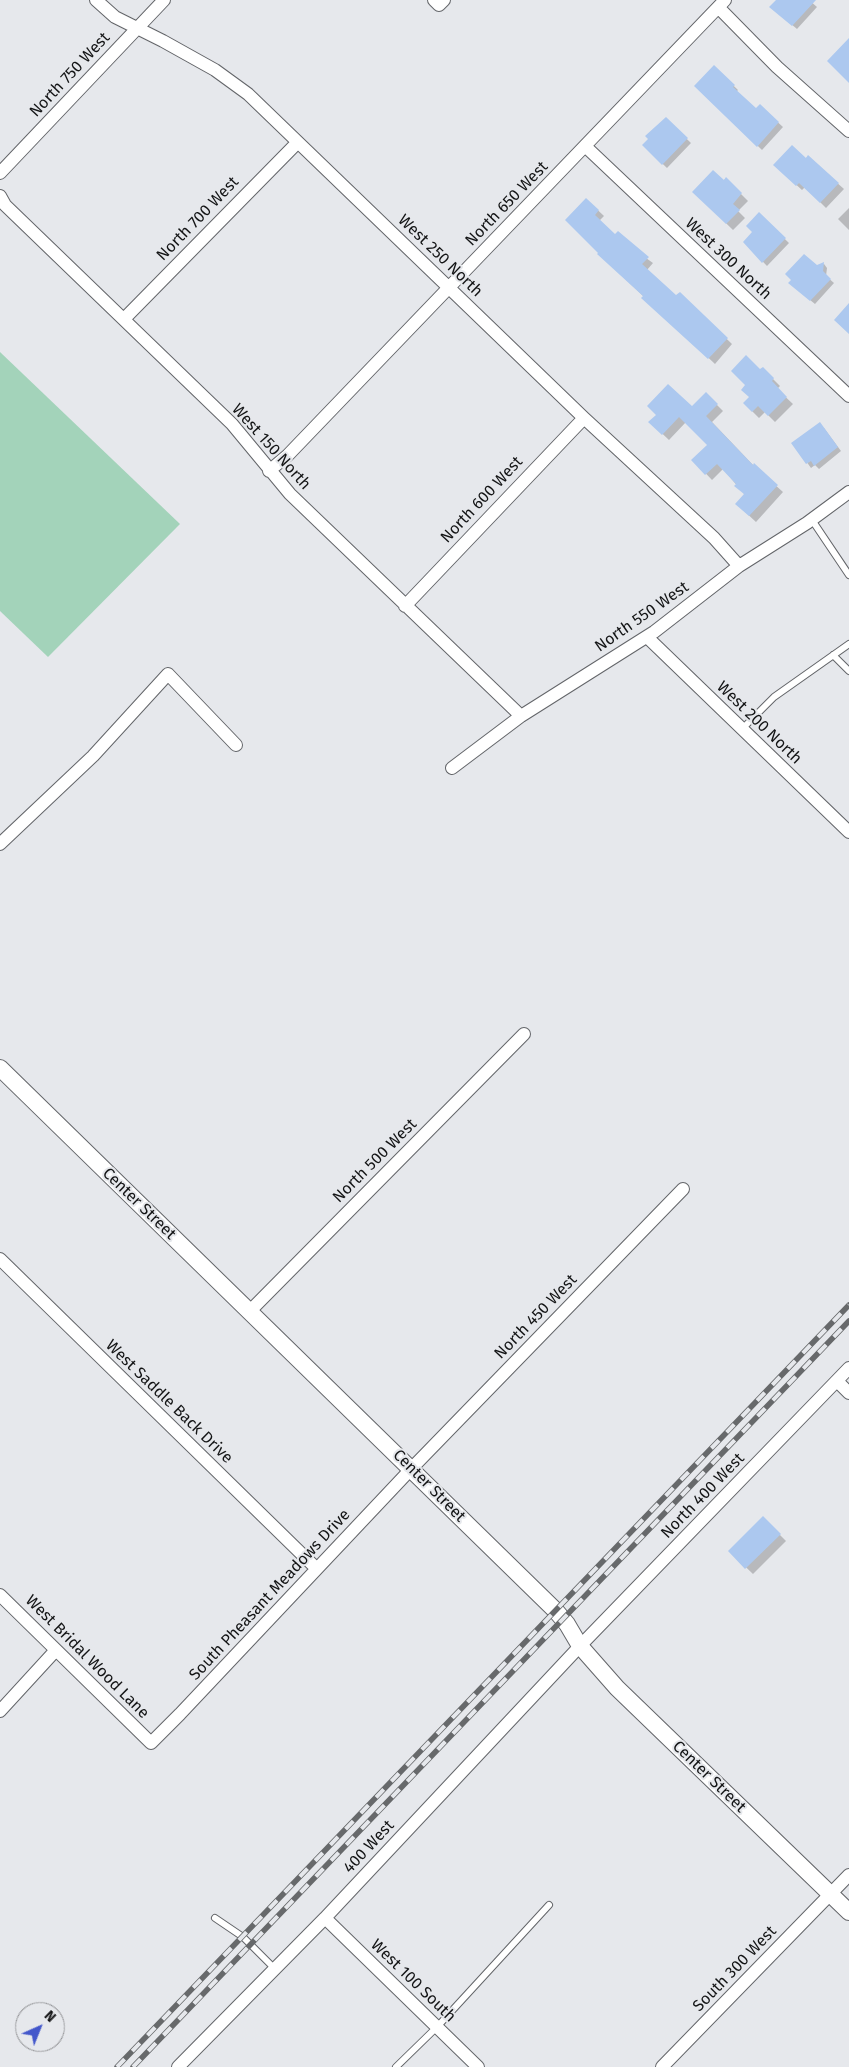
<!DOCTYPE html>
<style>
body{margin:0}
#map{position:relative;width:849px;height:2067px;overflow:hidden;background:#e6e8ec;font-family:"Fira Sans",sans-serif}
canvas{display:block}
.north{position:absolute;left:15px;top:2002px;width:50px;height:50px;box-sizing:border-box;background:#e6e8ec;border:1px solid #929396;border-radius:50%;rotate:44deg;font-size:14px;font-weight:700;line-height:20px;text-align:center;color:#131415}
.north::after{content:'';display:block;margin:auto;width:18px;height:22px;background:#4357cb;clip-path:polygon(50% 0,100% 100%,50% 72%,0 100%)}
</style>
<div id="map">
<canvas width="849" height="2067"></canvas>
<div class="north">N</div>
</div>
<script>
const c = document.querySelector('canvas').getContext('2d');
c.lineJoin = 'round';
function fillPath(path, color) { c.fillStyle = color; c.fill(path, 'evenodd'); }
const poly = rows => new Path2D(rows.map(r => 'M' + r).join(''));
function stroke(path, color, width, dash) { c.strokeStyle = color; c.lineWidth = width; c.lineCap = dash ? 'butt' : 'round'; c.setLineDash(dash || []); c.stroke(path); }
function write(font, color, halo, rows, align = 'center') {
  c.font = font + ' "Fira Sans",sans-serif'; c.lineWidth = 4; c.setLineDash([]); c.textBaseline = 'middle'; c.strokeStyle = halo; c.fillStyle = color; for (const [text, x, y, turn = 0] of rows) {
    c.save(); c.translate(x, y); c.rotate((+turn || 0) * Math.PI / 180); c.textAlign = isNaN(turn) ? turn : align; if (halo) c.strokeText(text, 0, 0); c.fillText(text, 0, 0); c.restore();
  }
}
const green = poly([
 [0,352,180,524,48,657,0,611]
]);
const shadow = poly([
 [778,0,809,0,817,7,797,29,771,7],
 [714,67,738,90,736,92,756,110,760,106,783,127,762,150,696,86],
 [666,119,691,143,667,168,643,145,649,139,646,136],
 [808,157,844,189,826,208,805,187,802,190,780,170],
 [726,179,748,201,738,211,745,218,733,230,694,192],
 [587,200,604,216,599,221,615,236,653,263,647,270,676,297,680,294,732,344,715,364,604,259],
 [849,208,849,230,838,219],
 [759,214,789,243,767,266,744,242,754,232],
 [824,264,827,268,826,276,834,283,815,304,794,287,817,267],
 [763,369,780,386,777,389,793,404,775,422,765,412,759,418,744,403,750,397],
 [706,394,723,411,712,422,754,466,783,492,756,522,743,510,745,495,723,469,712,480,693,460,709,445,686,422,669,440,650,422,692,408],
 [824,428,841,451,819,469,815,465,811,468,793,443],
 [763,1518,786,1541,753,1574,729,1551]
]);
const building = poly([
 [776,0,816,0,792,26,769,7],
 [849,38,849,83,827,61],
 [714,65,735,85,733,87,756,108,760,104,779,122,757,147,694,86],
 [666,117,688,138,662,165,642,145,648,139,645,136],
 [792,145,806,158,808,155,839,183,820,203,799,183,796,186,773,165],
 [713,170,724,180,726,177,742,193,733,204,740,210,726,224,692,192],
 [586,198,599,210,595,215,615,234,618,231,649,257,642,264,676,295,680,292,728,338,708,359,641,298,643,296,597,254,598,253,565,220],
 [759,212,786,238,762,263,743,242,752,232,746,226],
 [804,254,817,265,824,262,823,271,831,279,810,301,788,283,791,280,785,274],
 [849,303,849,334,834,320],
 [746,355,760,369,763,367,774,378,772,381,787,397,768,416,758,406,752,412,743,403,749,397,741,390,745,385,731,371],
 [668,384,692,406,706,392,718,404,706,416,753,465,754,463,778,485,749,516,735,504,744,494,734,486,736,484,717,464,705,475,691,460,707,445,679,417,662,435,648,422,656,415,647,406],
 [820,422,838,447,814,466,811,461,806,464,791,443],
 [763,1516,781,1534,745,1569,728,1551]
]);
const service = poly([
 [812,520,849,575],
 [833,655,849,671],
 [742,729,774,697,849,644],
 [215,1918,243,1937,275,1969],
 [396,2067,437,2027,549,1905]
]);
const minor = poly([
 [96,0,115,17,163,41,215,70,248,94,584,418,714,538,739,566],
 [434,0,439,5,444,0],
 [719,8,777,67,849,131],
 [585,146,849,396],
 [0,173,164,0],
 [0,196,5,205,232,424,290,494,521,716],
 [124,319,297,143],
 [269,471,288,455,725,0],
 [405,606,584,418],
 [647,637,849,832],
 [452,768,521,716,654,632,739,566,807,523,849,492],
 [0,844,93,756,168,674,236,745],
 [0,1259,316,1568],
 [249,1312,524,1034],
 [837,1381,849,1393],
 [0,1595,151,1743,180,1714,412,1468,683,1189],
 [0,1711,56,1650],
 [325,1918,478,2067],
 [178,2067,325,1918,580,1646,849,1368],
 [662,2067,849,1875]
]);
const tertiary = poly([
 [0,1068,556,1611,567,1624,580,1646,617,1688,849,1912]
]);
const rail = poly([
 [117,2067,849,1305],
 [133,2067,849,1321]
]);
const streetNames = [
 ["North 750 West",70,75,-47],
 ["North 650 West",507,204,-46],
 ["North 700 West",198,219,-46],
 ["West 250 North",440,256,44],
 ["West 300 North",728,259,43],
 ["West 150 North",271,447,48],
 ["North 600 West",482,500,-47],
 ["North 550 West",642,617,-35],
 ["West 200 North",759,723,44],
 ["North 500 West",375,1161,-45],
 ["Center Street",139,1204,44],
 ["North 450 West",536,1317,-46],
 ["West Saddle Back Drive",169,1402,44],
 ["Center Street",429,1486,45],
 ["North 400 West",703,1496,-46],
 ["South Pheasant Meadows Drive",270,1595,-47],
 ["West Bridal Wood Lane",87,1657,45],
 ["Center Street",709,1777,44],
 ["400 West",369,1847,-47],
 ["South 300 West",735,1969,-46],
 ["West 100 South",413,1981,44]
];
fillPath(green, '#a3d3ba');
fillPath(shadow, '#0003');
fillPath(building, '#acc8ef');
stroke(service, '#636569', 8);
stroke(minor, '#636569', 14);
stroke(tertiary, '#636569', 18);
stroke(service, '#fff', 6);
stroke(minor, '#fff', 12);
stroke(tertiary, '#fff', 16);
stroke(rail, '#67696b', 5.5);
stroke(rail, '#e6e8ec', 4, [11]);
write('16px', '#131415', '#e6e8ec', streetNames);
</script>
